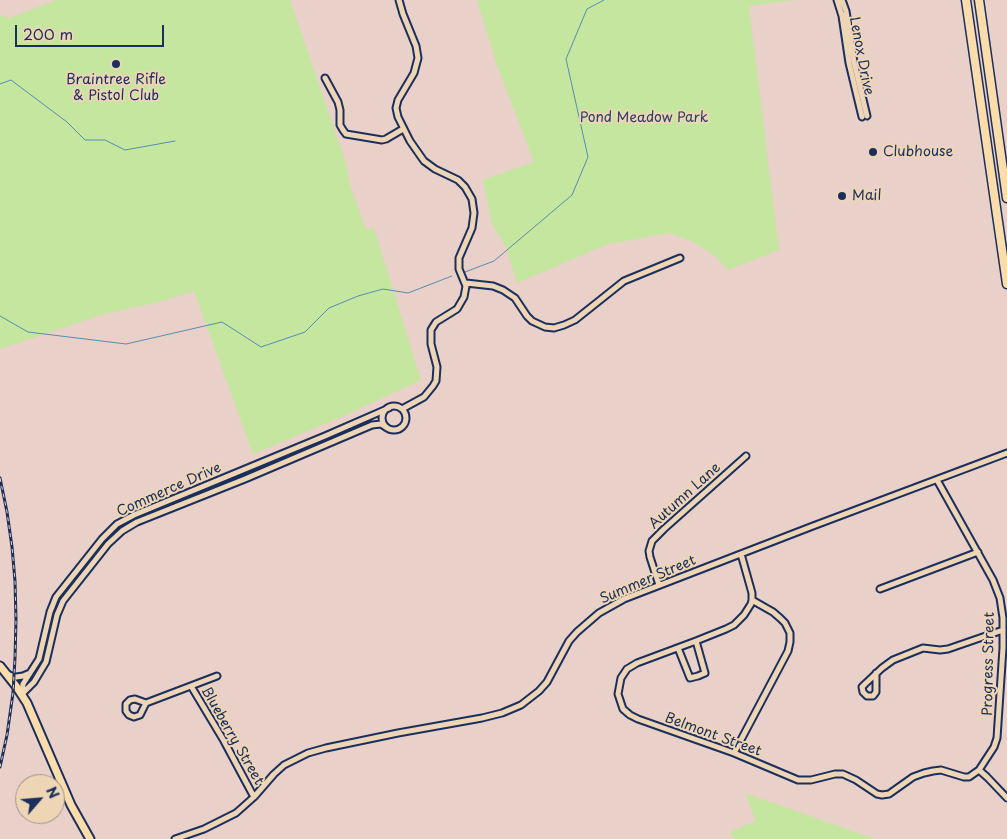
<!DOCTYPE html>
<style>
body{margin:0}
#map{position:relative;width:1007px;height:839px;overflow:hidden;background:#e9d0c8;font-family:"Playpen Sans",sans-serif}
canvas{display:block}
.north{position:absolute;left:15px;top:774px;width:50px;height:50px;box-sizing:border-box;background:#eed5b6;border:1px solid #9a9393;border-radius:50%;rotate:63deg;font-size:14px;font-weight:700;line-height:20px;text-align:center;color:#1b2f5e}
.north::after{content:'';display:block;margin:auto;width:18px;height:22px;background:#1b2f5e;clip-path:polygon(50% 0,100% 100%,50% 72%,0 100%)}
.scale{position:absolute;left:15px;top:25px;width:149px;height:22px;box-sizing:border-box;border:2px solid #1b2f5e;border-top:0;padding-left:6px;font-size:15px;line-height:18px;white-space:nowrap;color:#1b2f5e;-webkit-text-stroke:4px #eed5b6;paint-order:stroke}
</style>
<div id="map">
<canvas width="1007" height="839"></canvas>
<div class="north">N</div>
<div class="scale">200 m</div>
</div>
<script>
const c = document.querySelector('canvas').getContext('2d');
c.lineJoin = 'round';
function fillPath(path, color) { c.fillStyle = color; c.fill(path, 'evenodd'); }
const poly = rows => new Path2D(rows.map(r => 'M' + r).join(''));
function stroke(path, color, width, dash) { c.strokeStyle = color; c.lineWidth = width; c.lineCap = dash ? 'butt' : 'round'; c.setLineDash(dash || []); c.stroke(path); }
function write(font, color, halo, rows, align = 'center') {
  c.font = font + ' "Playpen Sans",sans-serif'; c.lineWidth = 4; c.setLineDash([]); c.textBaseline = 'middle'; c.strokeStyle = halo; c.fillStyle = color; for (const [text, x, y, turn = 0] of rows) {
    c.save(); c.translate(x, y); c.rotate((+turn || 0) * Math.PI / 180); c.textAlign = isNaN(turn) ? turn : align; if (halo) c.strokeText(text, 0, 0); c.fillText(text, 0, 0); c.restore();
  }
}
const green = poly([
 [56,0,290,0,345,160,350,185,366,230,374,228,421,380,348,414,253,454,194,291,162,301,101,315,0,349,0,16,7,15,7,19],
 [477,0,794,0,749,6,779,250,728,270,714,255,693,242,669,233,608,244,517,283,506,247,492,224,483,180,534,162,497,65],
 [745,793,875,839,734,839,730,832,756,821]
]);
const stream = poly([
 [0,84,11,80,67,122,85,140,105,140,125,150,175,141],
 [465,272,494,261,572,195,588,157,566,59,587,9,604,0],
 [0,316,28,332,126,344,222,322,261,347,305,332,329,308,358,296,383,289,408,293,452,276]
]);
const minor = poly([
 [399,0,403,14,416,46,418,58,414,73,398,100,396,108,398,117,410,141,424,161,435,169,458,180,465,187,472,199,474,213,472,228,459,258,459,269,466,286,464,297,457,309,436,322,431,330,431,344,437,367,436,381,433,386,424,397,402,409],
 [837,0,842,16,849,63,862,117],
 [842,0,846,11,854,62,867,116],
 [325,78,338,102,340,110,340,125,343,130,346,134,382,140,386,139,403,129],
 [466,283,493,286,503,290,515,298,527,316,532,321,545,327,554,328,564,325,575,320,624,281,680,258],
 '382 418a12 12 0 1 1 24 0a12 12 0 1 1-24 0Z',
 [741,554,752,593,752,600,751,604,744,615,734,625,726,629,696,641,637,663,627,669,621,678,618,694,623,709,630,715,638,719,734,753,798,780,811,780,835,774,843,774,856,780,877,794,882,795,889,794,913,777,924,773,933,771,941,770,964,777,969,777,979,770,994,747,997,738,1003,648,1003,618,1000,598,993,580,937,480],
 [659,585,650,557,649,551,652,541,664,529,746,456],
 [880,589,978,552],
 [678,648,690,678,698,676,705,673,696,641],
 [876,673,876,692,873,696,867,696,863,692,862,687,865,684,882,668,893,660,923,648,940,650,948,649,1003,630],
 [7,674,12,676,16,677,23,676,30,673],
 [191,686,224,741,254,797],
 [22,694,23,684,39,659,50,612,56,597,102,539,117,524,134,515,325,436,389,408],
 [22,694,34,682,46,662,57,615,63,601,108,544,122,531,137,522,245,479,372,425,381,424,387,428],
 [146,703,140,715,134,717,129,715,126,711,126,704,130,700,135,699,146,703,217,676],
 [734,753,788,651,790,642,790,633,785,623,780,618,773,612,752,600],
 [979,770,987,777,1007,798],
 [175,839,204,829,236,813,254,797,274,774,284,765,308,753,326,748,398,733,482,718,502,713,521,705,539,691,547,682,569,641,577,632,599,613,624,599,813,526,1007,453]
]);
const major = poly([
 [0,666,16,686,27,703,71,805,90,839]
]);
const highway = poly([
 [966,0,1007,284],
 [979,0,1007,198]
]);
const rail = poly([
 [0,478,7,512,12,547,15,581,16,620,15,658,13,693,7,735,0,767]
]);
const markers = [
 [116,64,5,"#1b2f5e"],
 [873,152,5,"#1b2f5e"],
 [842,196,5,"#1b2f5e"]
];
const streetNames = [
 ["Lenox Drive",861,56,79],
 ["Commerce Drive",169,490,-24],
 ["Autumn Lane",685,496,-42],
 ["Summer Street",648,580,-23],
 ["Progress Street",989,664,-89],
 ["Belmont Street",713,735,20],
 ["Blueberry Street",232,736,60]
];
const poiNames = [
 ["Braintree Rifle",116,80,"center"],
 ["& Pistol Club",116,96,"center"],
 ["Clubhouse",883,152],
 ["Mail",852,196]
];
const parkNames = [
 ["Pond Meadow Park",644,118]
];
fillPath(green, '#c4e69f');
stroke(stream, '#598dae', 1);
stroke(minor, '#1b2f5e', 9);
stroke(major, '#1b2f5e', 11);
stroke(highway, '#1b2f5e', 11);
stroke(minor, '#eed5b6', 5);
stroke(major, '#fbddab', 7);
stroke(highway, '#fbddab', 8);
stroke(rail, '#1b2f5e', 3);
stroke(rail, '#eed5b6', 1, [4]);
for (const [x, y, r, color] of markers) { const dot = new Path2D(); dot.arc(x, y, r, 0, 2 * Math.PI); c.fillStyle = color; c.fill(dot); stroke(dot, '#eed5b6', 2); }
write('14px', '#1b2f5e', '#eed5b6', streetNames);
write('14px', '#1b2f5e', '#eed5b6', poiNames, 'left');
write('14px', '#2c4164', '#eed5b6', parkNames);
</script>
